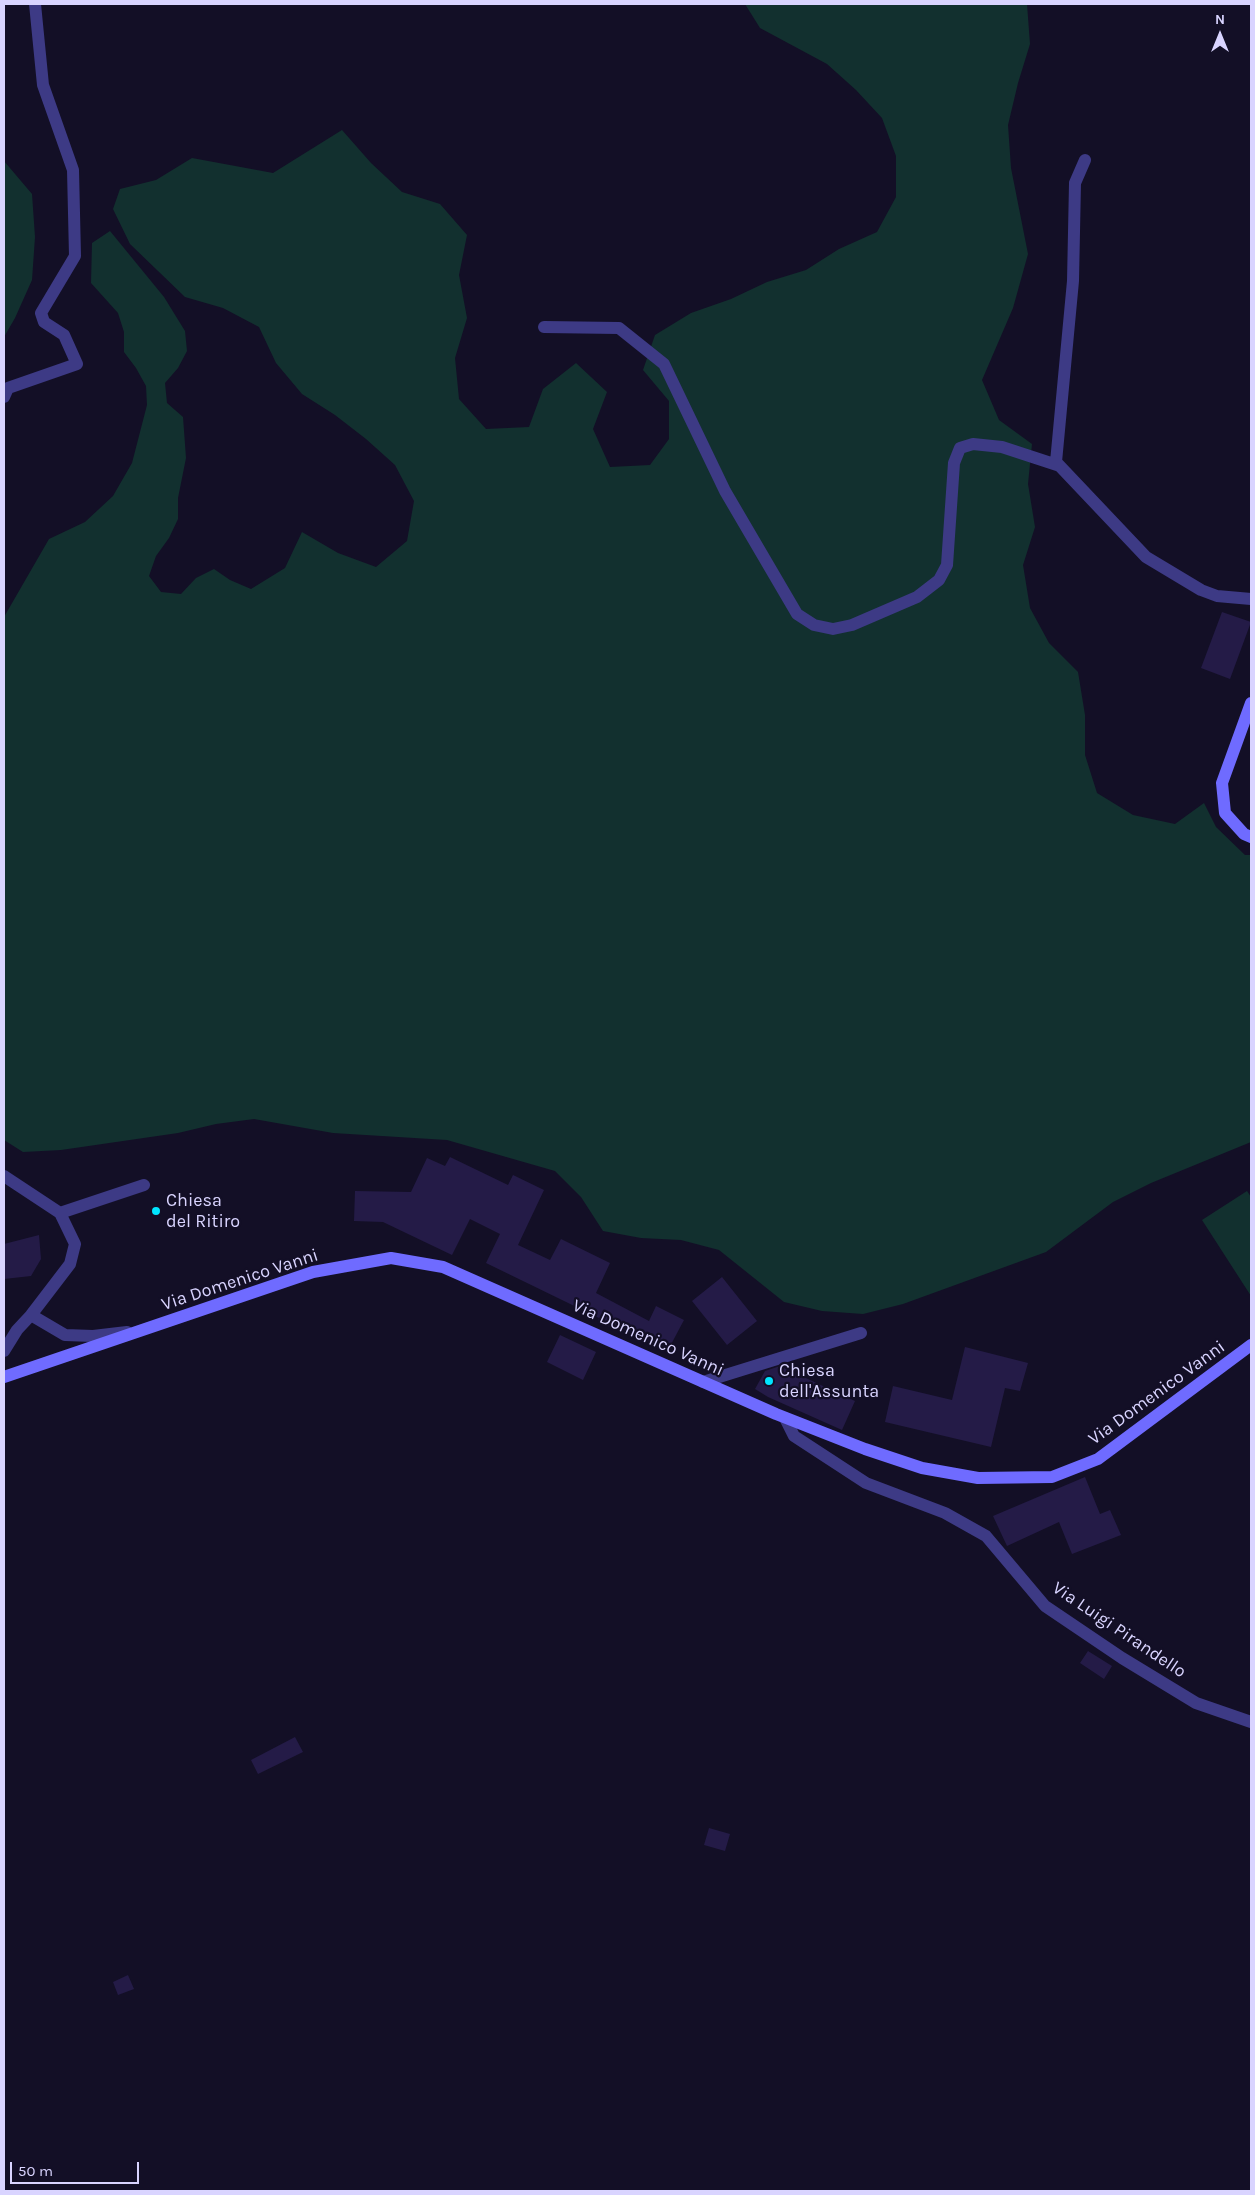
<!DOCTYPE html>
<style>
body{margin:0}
#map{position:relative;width:1255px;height:2195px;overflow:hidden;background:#130f26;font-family:Karla,sans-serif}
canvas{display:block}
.frame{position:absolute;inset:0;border:5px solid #d9d4ff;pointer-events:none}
.north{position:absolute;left:1195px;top:10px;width:50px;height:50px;-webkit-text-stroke:4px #130f26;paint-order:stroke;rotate:0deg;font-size:14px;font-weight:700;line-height:20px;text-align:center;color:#d9d4ff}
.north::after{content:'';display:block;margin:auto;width:18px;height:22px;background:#d9d4ff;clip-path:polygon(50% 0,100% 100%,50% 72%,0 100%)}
.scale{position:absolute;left:10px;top:2162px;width:129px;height:22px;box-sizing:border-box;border:2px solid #d9d4ff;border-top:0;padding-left:6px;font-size:15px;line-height:18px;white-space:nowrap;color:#d9d4ff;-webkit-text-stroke:4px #130f26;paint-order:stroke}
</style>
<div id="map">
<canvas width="1255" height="2195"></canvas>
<div class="frame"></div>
<div class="north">N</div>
<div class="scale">50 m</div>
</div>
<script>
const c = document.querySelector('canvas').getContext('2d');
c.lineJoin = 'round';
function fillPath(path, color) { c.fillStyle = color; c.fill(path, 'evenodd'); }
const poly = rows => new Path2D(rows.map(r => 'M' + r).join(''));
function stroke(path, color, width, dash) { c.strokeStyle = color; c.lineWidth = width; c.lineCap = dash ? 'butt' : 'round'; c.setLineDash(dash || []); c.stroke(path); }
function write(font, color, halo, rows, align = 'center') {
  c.font = font + ' Karla,sans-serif'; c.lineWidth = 4.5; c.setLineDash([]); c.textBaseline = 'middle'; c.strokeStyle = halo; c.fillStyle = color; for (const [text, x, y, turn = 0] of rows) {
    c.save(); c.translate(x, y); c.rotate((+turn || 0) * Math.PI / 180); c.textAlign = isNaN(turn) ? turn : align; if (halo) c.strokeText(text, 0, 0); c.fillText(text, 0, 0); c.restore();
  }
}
const green = poly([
 [745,4,1027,4,1030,44,1018,83,1008,125,1011,168,1028,254,1013,308,982,380,999,420,1032,444,1028,484,1035,527,1023,565,1030,608,1049,643,1078,672,1085,715,1085,755,1097,793,1133,815,1175,824,1204,803,1216,827,1245,855,1251,855,1251,1142,1151,1183,1113,1202,1046,1252,903,1304,863,1314,822,1311,784,1302,719,1250,681,1240,641,1238,603,1231,581,1197,555,1171,447,1140,333,1133,254,1119,216,1124,178,1133,61,1150,23,1152,4,1140,4,617,49,539,85,522,113,496,132,463,147,405,146,386,136,368,124,352,124,332,118,313,91,283,92,243,110,231,164,297,185,331,187,351,178,368,165,383,167,403,183,417,186,458,178,498,178,519,169,538,156,556,149,576,161,592,181,594,196,578,214,569,230,580,251,589,285,568,302,532,338,553,376,567,407,541,414,501,395,465,366,439,335,415,302,394,276,363,259,327,223,308,185,297,130,244,113,209,120,189,156,180,192,158,273,173,342,130,371,163,402,192,440,204,467,235,459,275,467,318,455,358,459,399,486,429,529,427,543,389,576,363,607,392,593,429,610,467,650,465,669,439,669,401,643,370,655,335,691,313,731,299,767,282,806,270,839,249,877,232,896,197,896,156,882,118,856,90,827,64,760,28],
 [4,161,32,194,35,237,32,280,15,318,4,337],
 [1247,1191,1251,1197,1251,1296,1202,1220]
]);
const building = poly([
 [1222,612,1251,622,1230,679,1201,668],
 [450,1157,508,1185,513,1175,544,1190,518,1245,550,1260,561,1239,610,1263,596,1293,649,1321,656,1306,684,1320,667,1352,624,1330,622,1333,598,1321,599,1318,486,1263,500,1234,470,1219,452,1255,383,1222,354,1221,355,1191,411,1192,427,1158,445,1166],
 [39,1235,41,1259,31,1276,4,1279,4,1244],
 [722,1277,757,1321,727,1345,692,1301],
 [560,1335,596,1352,583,1380,547,1362],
 [965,1347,1028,1363,1020,1391,1005,1388,991,1447,885,1422,893,1386,952,1400],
 [780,1366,855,1401,842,1430,768,1397,755,1389,765,1371],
 [1085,1477,1100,1514,1110,1510,1121,1535,1072,1554,1059,1522,1007,1546,993,1516],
 [1088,1651,1112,1666,1104,1679,1080,1663],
 [295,1737,303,1752,258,1774,251,1760],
 [709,1828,730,1834,725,1851,704,1845],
 [128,1975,134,1989,118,1995,113,1982]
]);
const street = poly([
 [1085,160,1075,183,1073,281,1056,462,1146,557,1201,590,1217,596,1251,599],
 [544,327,619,328,664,364,725,491,797,614,814,625,833,629,852,625,917,597,939,580,947,565,954,463,960,448,973,444,1002,447,1060,466],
 [4,397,8,388,77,364,64,335,44,322,41,313,75,256,73,170,43,85,35,4],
 [4,1176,60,1213,75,1244,70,1264,31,1315,65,1335,93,1336,127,1332],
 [60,1213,144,1185],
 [4,1351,17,1330,31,1315],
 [703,1382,861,1333],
 [785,1418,794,1436,866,1483,945,1513,986,1536,1045,1606,1122,1658,1196,1703,1251,1722]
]);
const secondary = poly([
 [1251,703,1222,783,1225,813,1244,834,1251,837],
 [4,1377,313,1272,391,1258,443,1267,776,1414,865,1449,922,1468,978,1478,1052,1477,1098,1459,1251,1345]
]);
const markers = [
 [156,1211,5,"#00e5ff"],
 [769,1381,5,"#00e5ff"]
];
const poiNames = [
 ["Chiesa",166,1201],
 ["del Ritiro",166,1222],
 ["Chiesa",779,1371],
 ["dell'Assunta",779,1392]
];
const streetNames = [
 ["Via Domenico Vanni",240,1280,-18],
 ["Via Domenico Vanni",648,1338,24],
 ["Via Domenico Vanni",1157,1393,-36],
 ["Via Luigi Pirandello",1119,1630,34]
];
fillPath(green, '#12302f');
fillPath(building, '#241b47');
stroke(street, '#3d3a85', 12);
stroke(secondary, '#6f6bff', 12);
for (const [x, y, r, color] of markers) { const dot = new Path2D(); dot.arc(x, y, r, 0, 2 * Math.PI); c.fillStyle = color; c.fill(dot); stroke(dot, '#130f26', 2); }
write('18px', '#d9d4ff', '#130f26', poiNames, 'left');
write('18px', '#d9d4ff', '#130f26', streetNames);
</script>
